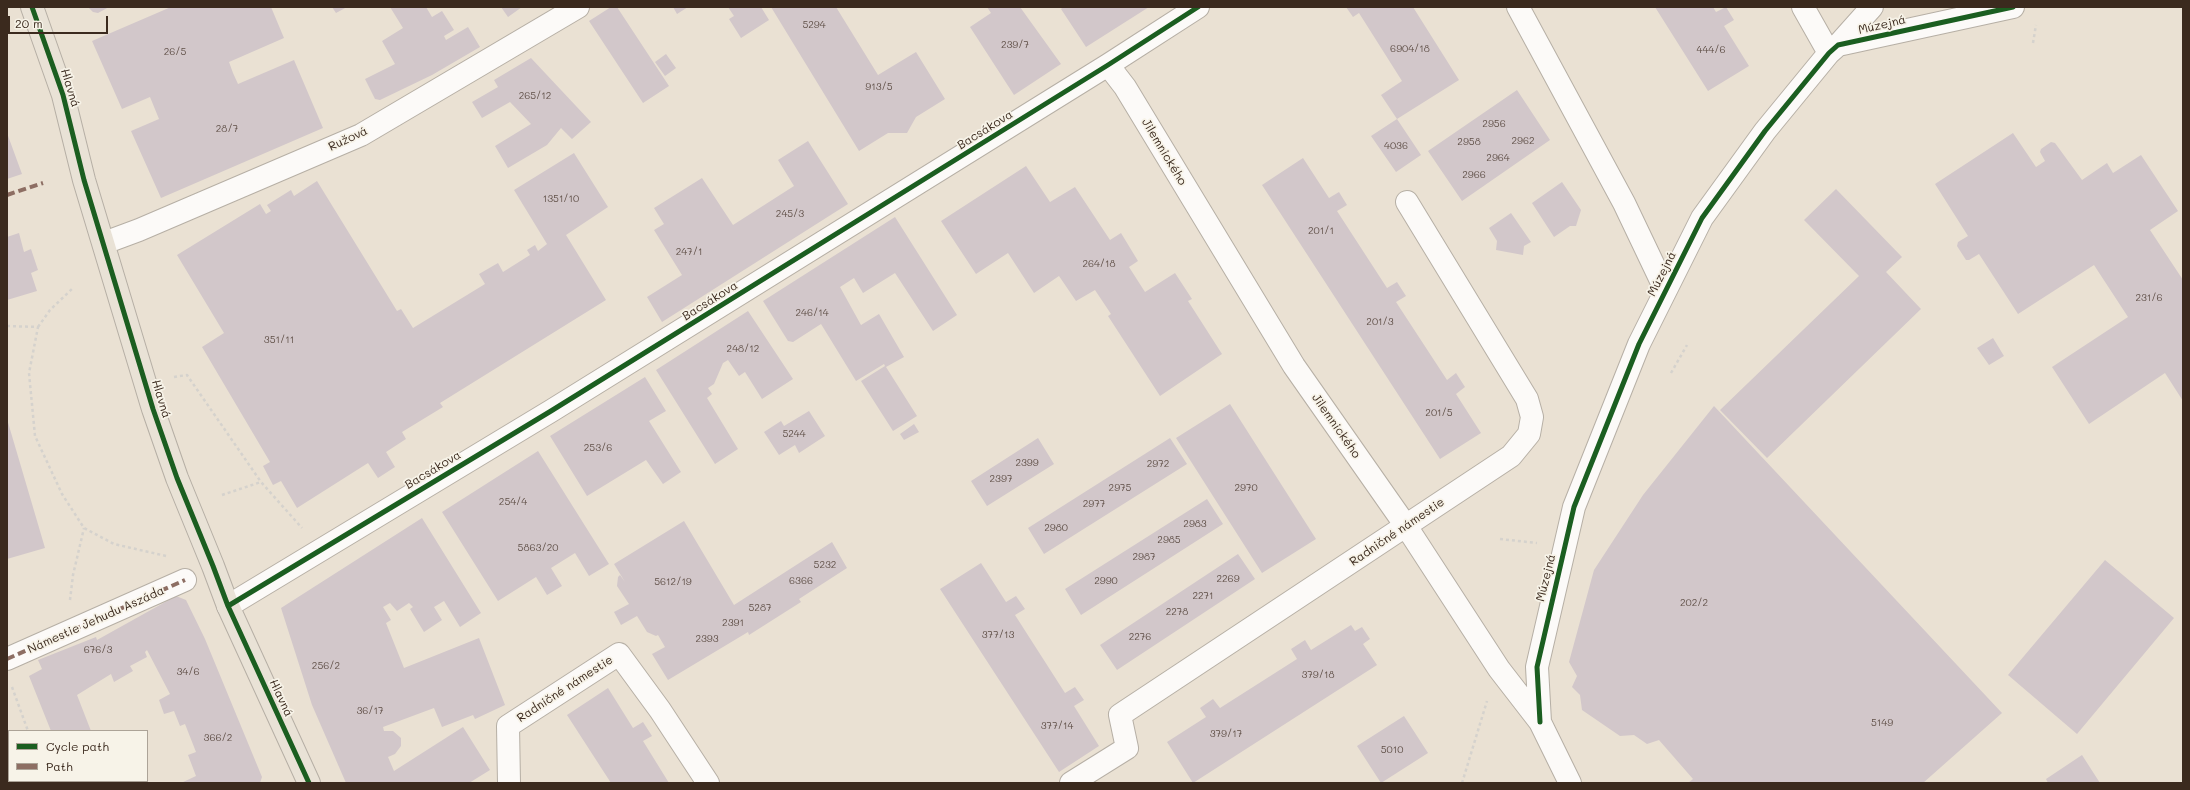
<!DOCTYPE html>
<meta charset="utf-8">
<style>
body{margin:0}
#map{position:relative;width:2190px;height:790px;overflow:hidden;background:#eae1d3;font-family:Mali,sans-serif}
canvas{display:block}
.frame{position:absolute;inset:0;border:8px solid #3b2a1e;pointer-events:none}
.legend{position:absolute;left:8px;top:730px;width:140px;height:52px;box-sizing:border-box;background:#f7f3e8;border:1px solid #aca397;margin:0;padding:5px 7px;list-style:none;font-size:12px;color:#3b2a1e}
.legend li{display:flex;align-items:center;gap:8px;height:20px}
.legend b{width:20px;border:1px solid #aca397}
.scale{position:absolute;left:8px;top:16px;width:100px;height:18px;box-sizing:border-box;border:2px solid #3b2a1e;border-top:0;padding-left:5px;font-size:12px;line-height:14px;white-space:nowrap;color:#3b2a1e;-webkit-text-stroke:3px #f7f3e8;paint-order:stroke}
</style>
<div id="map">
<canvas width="2190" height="790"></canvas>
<div class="frame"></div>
<ul class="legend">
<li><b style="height:5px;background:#1b5e20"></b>Cycle path</li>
<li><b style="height:5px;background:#8d6e63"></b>Path</li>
</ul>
<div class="scale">20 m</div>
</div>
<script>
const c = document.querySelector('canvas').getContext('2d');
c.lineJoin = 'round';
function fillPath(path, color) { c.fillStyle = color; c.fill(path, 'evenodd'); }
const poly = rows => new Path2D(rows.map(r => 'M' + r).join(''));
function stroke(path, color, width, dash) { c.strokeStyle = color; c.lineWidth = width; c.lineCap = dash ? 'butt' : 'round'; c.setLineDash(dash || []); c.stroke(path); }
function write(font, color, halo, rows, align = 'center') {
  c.font = font + ' Mali,sans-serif'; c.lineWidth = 3.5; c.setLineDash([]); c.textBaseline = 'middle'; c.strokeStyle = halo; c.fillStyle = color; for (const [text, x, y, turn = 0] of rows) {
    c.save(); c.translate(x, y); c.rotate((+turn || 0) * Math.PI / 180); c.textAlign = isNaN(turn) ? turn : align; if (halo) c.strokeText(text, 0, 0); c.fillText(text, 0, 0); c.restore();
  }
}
const building = poly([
 [88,7,109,7,98,13,93,12],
 [171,7,271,7,284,38,229,62,233,73,238,84,294,60,323,128,161,198,131,131,159,119,150,97,122,109,92,41],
 [332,7,347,7,336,13],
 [390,7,426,7,432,17,442,11,454,30,444,36,446,40,468,27,480,47,432,75,380,100,375,99,365,79,395,64,382,41,403,28],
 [501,7,522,7,508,17],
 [611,7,617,7,669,86,643,103,589,21],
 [673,7,688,7,677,14],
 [728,7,761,7,769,20,741,38,729,19,734,16],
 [771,7,836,7,878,75,916,52,945,99,916,117,907,133,888,133,859,151],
 [987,7,1020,7,1061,64,1014,95,970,27,991,13],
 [1063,7,1149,7,1086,47,1061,9],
 [1346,7,1413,7,1459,80,1397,119,1381,95,1402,81,1359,13,1353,17],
 [1655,7,1713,7,1716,12,1726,7,1734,20,1724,26,1749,66,1708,91],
 [666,54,676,68,665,76,655,62],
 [531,58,591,122,572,139,561,128,547,145,508,168,495,146,531,124,510,102,482,118,472,102,498,87,494,80],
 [1517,90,1550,140,1462,201,1428,151],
 [1397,119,1421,155,1396,172,1371,136],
 [7,133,22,174,7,179],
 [2013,133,2036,167,2045,161,2040,152,2041,149,2051,142,2055,143,2082,180,2107,163,2113,173,2141,155,2178,211,2150,230,2183,280,2183,401,2165,373,2089,424,2052,367,2128,317,2094,265,2018,314,1979,254,1969,260,1966,260,1957,246,1958,242,1968,236,1935,184],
 [808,141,848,204,662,322,647,297,682,275,654,230,664,224,654,208,702,178,733,225,794,186,778,160],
 [574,153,608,207,566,235,606,300,440,403,443,407,402,432,406,439,386,452,395,467,378,478,368,463,297,508,281,481,273,485,263,466,270,462,202,347,224,333,177,255,260,204,266,214,271,211,267,205,291,190,294,196,317,181,397,311,401,309,413,328,485,284,479,274,498,263,503,272,530,255,527,250,535,245,538,251,547,244,514,190],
 [1303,158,1329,198,1339,192,1347,205,1337,211,1387,288,1397,282,1406,296,1396,302,1447,380,1456,373,1465,387,1456,394,1481,433,1440,459,1262,185],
 [1026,166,1050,202,1075,187,1110,240,1121,233,1138,261,1129,267,1145,292,1175,273,1192,299,1188,301,1222,354,1160,396,1108,316,1111,314,1095,290,1076,301,1059,276,1034,293,1008,253,976,274,941,221],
 [1562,182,1581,210,1576,226,1570,226,1554,237,1532,203],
 [1836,189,1902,257,1886,272,1921,309,1767,458,1720,410,1859,276,1804,220],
 [1511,213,1531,242,1524,246,1523,255,1496,250,1497,241,1489,228],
 [895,217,957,315,933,331,895,273,863,293,854,278,840,287,861,325,879,314,904,357,886,367,917,416,893,431,861,381,885,366,884,364,856,381,821,324,793,342,788,341,763,301],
 [19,233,24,252,31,249,38,270,31,273,37,291,7,300,7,237],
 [748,311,793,379,762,399,745,372,739,376,728,360,723,363,714,384,708,388,712,394,707,398,738,449,715,464,656,370],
 [1993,338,2004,356,1989,365,1977,348],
 [645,377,666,411,649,421,681,472,663,484,646,460,587,496,550,436],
 [1230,404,1316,539,1262,573,1176,438],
 [1714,406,2002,713,1923,783,1688,783,1693,779,1659,740,1647,744,1634,735,1620,736,1582,710,1580,695,1572,687,1577,676,1569,662,1594,570,1643,495],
 [809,411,825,436,799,453,795,445,779,455,764,432,781,421,784,426],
 [7,419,45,548,7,559],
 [914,424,919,432,904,440,900,434],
 [1038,438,1054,464,987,506,971,481],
 [1170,438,1187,464,1044,554,1028,528],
 [538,451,609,564,589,576,575,553,551,568,562,586,547,595,536,577,498,601,442,512],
 [1207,499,1223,524,1081,615,1065,589],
 [422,518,481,613,460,627,444,601,434,607,442,620,424,632,410,609,413,607,409,603,397,611,390,603,383,607,391,620,386,623,404,668,479,638,505,705,475,719,473,715,442,727,434,708,383,727,384,731,393,731,401,738,401,746,395,754,388,757,394,771,463,727,490,770,469,783,346,783,312,705,281,608],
 [684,521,734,605,832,542,847,568,799,599,801,602,749,635,748,632,668,680,652,654,665,647,658,635,656,636,647,632,637,616,621,625,614,612,629,604,617,586,618,577,620,575,625,582,614,564],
 [1238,554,1255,579,1117,670,1100,645],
 [2105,560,2174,618,2077,734,2008,675],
 [981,563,1006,602,1016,596,1025,609,1015,615,1065,693,1075,687,1084,700,1074,706,1099,746,1059,772,940,589],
 [176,596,186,600,205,639,262,777,260,783,181,783,196,776,188,755,196,752,185,724,180,726,174,711,164,714,159,700,170,694,147,650,145,652,147,657,130,666,133,671,114,682,111,674,77,695,91,731,51,731,29,676,42,669,38,660,96,637,97,640],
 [1351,625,1355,631,1362,627,1370,639,1363,644,1377,665,1193,783,1167,742,1206,717,1200,708,1213,699,1220,708,1297,659,1291,649,1305,640,1311,650],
 [608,688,633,728,643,722,652,736,643,741,669,783,611,783,567,715],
 [1404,716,1428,753,1381,783,1357,746],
 [2082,755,2100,783,2048,783,2046,779]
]);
const path = poly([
 [2033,43,2036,25],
 [7,326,38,327,29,373,35,436,62,494,84,528,114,544,166,556],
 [38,327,50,310,73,288],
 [1671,373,1687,345],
 [174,377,187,375,261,482],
 [222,495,261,482,302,528],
 [1500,539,1537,543],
 [70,600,73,575,84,528],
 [12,687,28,731],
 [46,781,46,783],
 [1462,783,1487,701]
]);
const minor = poly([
 [1518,7,1624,203,1665,289],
 [1803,7,1829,53],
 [1838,45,1872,7],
 [1108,65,1125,87,1294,366,1406,526,1499,669,1540,722,1570,783],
 [104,243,139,230,361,135,578,7],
 [228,606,551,411,1108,65,1198,7],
 [7,659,185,580],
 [1540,722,1537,667,1574,507,1639,344,1702,218,1765,131,1829,53,1838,45,2013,7],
 [509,783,508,726,619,654,660,710,708,783],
 [1071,783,1127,748,1120,715,1511,456,1529,434,1532,417,1527,399,1407,202]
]);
const major = poly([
 [32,7,63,95,84,180,153,409,177,478,213,566,228,606,309,783]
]);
const quiet = poly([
 [7,195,43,183],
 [7,659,185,580]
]);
const cycleway = poly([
 [32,7,63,95,84,180,153,409,177,478,213,566,228,606,309,783],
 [228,606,551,411,1108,65,1198,7],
 [1540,722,1537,667,1574,507,1639,344,1702,218,1765,131,1829,53,1838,45,2013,7]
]);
const numberNames = [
 ["5294",814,25],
 ["239/7",1015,45],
 ["6904/18",1410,49],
 ["444/6",1711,50],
 ["26/5",175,52],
 ["913/5",879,87],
 ["265/12",535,96],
 ["2956",1494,124],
 ["28/7",227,129],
 ["2962",1523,141],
 ["2958",1469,142],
 ["4036",1396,146],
 ["2964",1498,158],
 ["2966",1474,175],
 ["1351/10",561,199],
 ["245/3",790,214],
 ["201/1",1321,231],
 ["247/1",689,252],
 ["264/18",1099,264],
 ["231/6",2149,298],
 ["246/14",812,313],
 ["201/3",1380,322],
 ["351/11",279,340],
 ["248/12",743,349],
 ["201/5",1439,413],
 ["5244",794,434],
 ["253/6",598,448],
 ["2399",1027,463],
 ["2972",1158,464],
 ["2397",1001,479],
 ["2975",1120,488],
 ["2970",1246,488],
 ["254/4",513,502],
 ["2977",1094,504],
 ["2983",1195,524],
 ["2980",1056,528],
 ["2985",1169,540],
 ["5863/20",538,548],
 ["2987",1144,557],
 ["5232",825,565],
 ["2269",1228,579],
 ["6366",801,581],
 ["2990",1106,581],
 ["5612/19",673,582],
 ["2271",1203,596],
 ["202/2",1694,603],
 ["5287",760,608],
 ["2278",1177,612],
 ["2391",733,623],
 ["377/13",998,635],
 ["2276",1140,637],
 ["2393",707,639],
 ["676/3",98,650],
 ["256/2",326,666],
 ["34/6",188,672],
 ["379/18",1318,675],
 ["36/17",370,711],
 ["5149",1882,723],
 ["377/14",1057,726],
 ["379/17",1226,734],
 ["366/2",218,738],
 ["5010",1392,750]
];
const streetNames = [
 ["Múzejná",1882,25,-13],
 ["Hlavná",70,88,73],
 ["Bacsákova",985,130,-32],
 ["Ružová",348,139,-25],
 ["Jilemnického",1164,152,59],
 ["Múzejná",1662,274,-63],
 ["Bacsákova",710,301,-32],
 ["Hlavná",161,399,73],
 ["Jilemnického",1336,426,55],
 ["Bacsákova",433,470,-31],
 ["Radničné námestie",1397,532,-34],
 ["Múzejná",1546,578,-76],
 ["Námestie Jehudu Aszáda",96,620,-24],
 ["Radničné námestie",565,689,-33],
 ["Hlavná",281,698,65]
];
fillPath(building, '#d2c7ca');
stroke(minor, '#b6afa5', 24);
stroke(major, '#b6afa5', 24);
stroke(path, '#d5d2cd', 2.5, [3, 3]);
stroke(minor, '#fcfaf8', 22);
stroke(major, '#e9e2d6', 22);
stroke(quiet, '#8d6e63', 4, [8, 4]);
stroke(cycleway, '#1b5e20', 5);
write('10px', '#615149', null, numberNames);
write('12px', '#3b2a1e', '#f7f3e8', streetNames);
</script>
